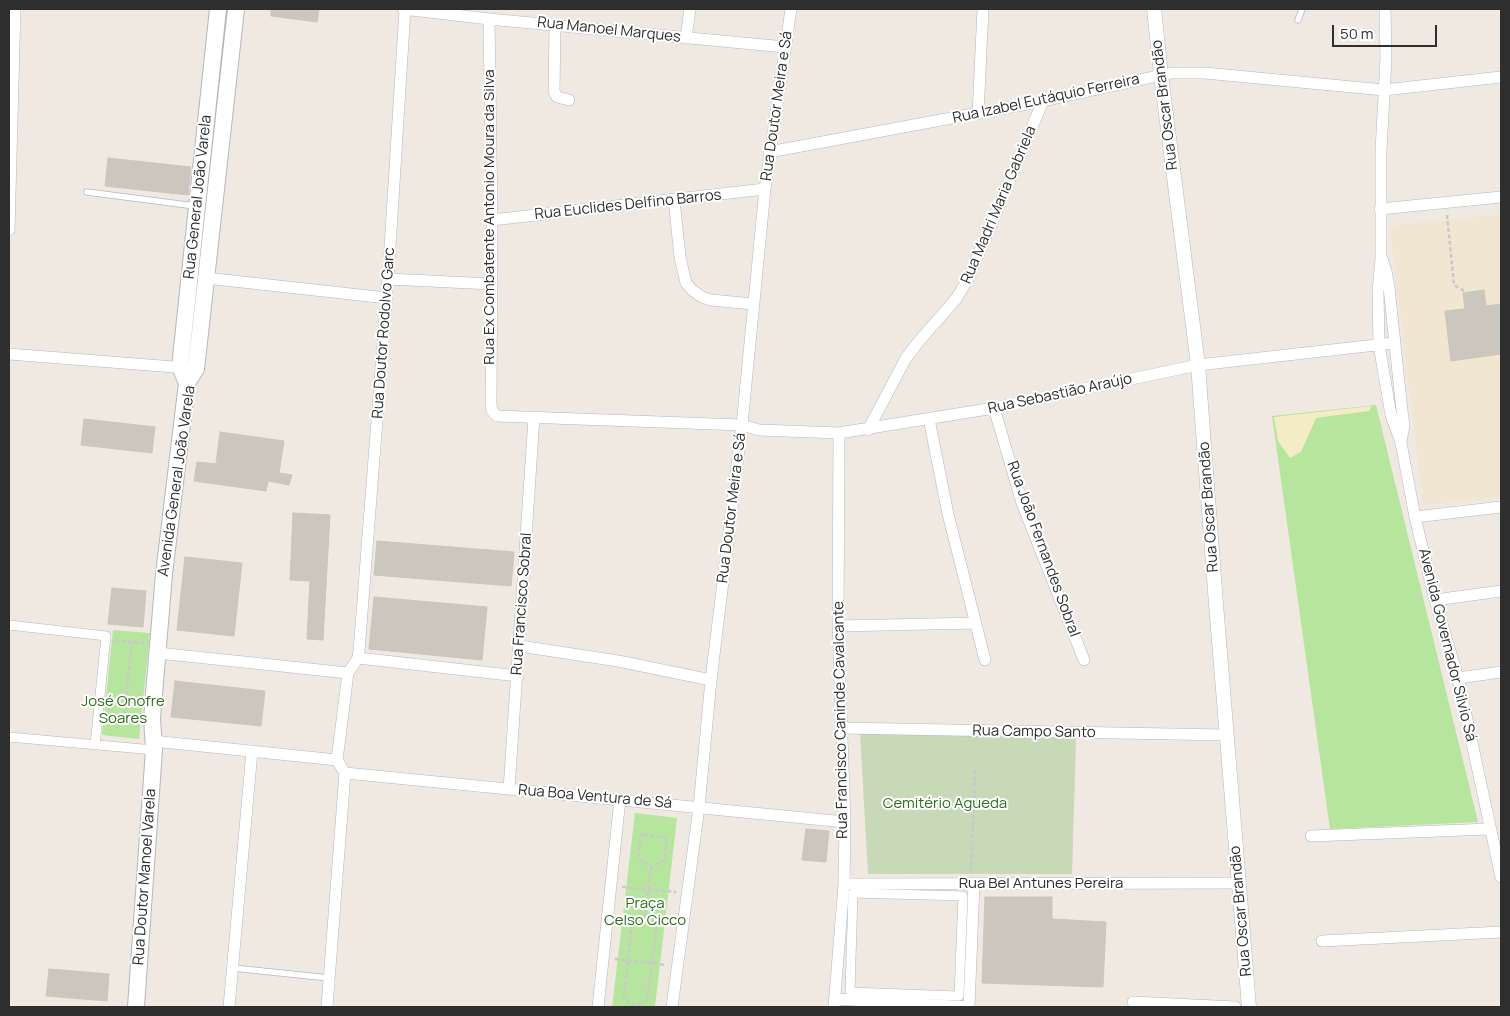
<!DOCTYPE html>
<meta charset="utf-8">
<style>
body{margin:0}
#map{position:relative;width:1510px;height:1016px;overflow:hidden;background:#efe9e1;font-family:Manrope,sans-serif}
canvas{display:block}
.frame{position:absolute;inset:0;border:10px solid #2e2e2e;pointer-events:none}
.scale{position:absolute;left:1332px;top:25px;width:105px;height:22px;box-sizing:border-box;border:2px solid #2e2e2e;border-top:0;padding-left:6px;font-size:15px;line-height:18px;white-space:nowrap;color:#2e2e2e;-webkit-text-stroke:4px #fff;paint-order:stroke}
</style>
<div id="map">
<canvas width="1510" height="1016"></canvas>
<div class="frame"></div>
<div class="scale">50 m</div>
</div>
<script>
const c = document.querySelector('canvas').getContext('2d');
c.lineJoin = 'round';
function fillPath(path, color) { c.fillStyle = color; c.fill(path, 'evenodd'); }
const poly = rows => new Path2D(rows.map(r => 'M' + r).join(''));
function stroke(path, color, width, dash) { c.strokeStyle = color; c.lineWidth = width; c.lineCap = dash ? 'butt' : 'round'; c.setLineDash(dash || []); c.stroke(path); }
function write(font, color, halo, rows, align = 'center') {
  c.font = font + ' Manrope,sans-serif'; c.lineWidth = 4; c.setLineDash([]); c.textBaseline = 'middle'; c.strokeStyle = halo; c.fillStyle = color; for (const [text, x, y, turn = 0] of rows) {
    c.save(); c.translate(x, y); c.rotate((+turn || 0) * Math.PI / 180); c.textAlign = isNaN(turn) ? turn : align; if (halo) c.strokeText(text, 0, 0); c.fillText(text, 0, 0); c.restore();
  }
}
const education = poly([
 [1501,214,1501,497,1423,505,1390,226]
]);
const green = poly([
 [1376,405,1478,822,1330,829,1272,416],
 [113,630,150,633,139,739,102,735],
 [635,813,677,818,655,1007,612,1007]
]);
const sand = poly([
 [1372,406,1369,411,1316,418,1301,452,1290,458,1278,441,1274,417]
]);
const cemetery = poly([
 [860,732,1076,737,1072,874,868,874]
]);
const building = poly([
 [271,9,319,9,317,22,271,16,271,9],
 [108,158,191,167,188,195,105,186,108,158],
 [1484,290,1486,306,1501,304,1501,354,1451,361,1445,311,1465,309,1463,293,1484,290],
 [84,419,155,427,152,453,81,445,84,419],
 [220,432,284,441,279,473,292,475,289,485,268,481,266,491,194,481,197,462,216,464,220,432],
 [293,513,330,515,323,640,307,639,310,581,290,580,293,513],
 [377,541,514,552,511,586,374,575,377,541],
 [185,557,242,563,234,636,177,630,185,557],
 [112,588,146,591,143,627,108,624,112,588],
 [374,597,487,607,482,660,369,649,374,597],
 [175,681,265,691,261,726,171,717,175,681],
 [806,829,829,831,826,862,802,860,806,829],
 [985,897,1052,897,1052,919,1106,922,1103,987,982,983,985,897],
 [49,969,109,974,107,1001,46,996,49,969]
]);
const path = poly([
 [1447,215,1454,285,1473,296,1475,307],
 [115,640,144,643],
 [109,714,139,717],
 [124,715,132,642],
 [971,871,975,771],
 [622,887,676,892],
 [645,915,657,926,647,1000,635,1006,624,997,632,922,645,915],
 [645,915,651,867,638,858,641,834,667,838,664,860,651,867],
 [615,959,666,965]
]);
const service = poly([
 [1298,20,1302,9],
 [87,192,195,206],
 [233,968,329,978]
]);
const pedestrian = poly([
 [9,625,106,636,95,745],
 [9,737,154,750],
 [853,893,963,896,959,996,850,992,853,893]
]);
const minor = poly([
 [403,9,489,19,785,47],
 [1385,9,1386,58,1381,151,1381,258,1378,291,1379,345,1391,415,1401,443,1415,517,1435,600,1458,678,1501,877],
 [489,19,492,220,491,404,492,411,497,416,742,425,759,430,839,433,994,408,1198,365,1394,343],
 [555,25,554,91,557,97,569,100],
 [686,38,690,9],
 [978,114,983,9],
 [769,152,1043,101,1171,73,1205,73,1384,90,1501,77],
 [674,200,680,257,686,283,692,290,702,297,711,300,753,304],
 [1380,209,1501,197],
 [492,220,765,189],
 [9,230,15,9],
 [1382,259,1386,271,1389,287,1402,411,1404,426,1401,441],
 [206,278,387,298],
 [388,279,492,284],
 [9,354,187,368],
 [994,408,1022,503,1084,660],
 [929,419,948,514,985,660],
 [868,430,906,358,920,340,956,299,968,279,1043,101],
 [1415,517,1501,507],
 [1435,600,1501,591],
 [838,626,976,623],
 [520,646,618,661,711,680],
 [158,653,348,673],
 [358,658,518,676],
 [1458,678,1501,672],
 [841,728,1227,735],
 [153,741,337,760],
 [345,773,337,760,348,673,358,658,359,651,388,279,405,9],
 [345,773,845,822],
 [509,789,534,418],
 [1311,836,1490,829],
 [844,884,1239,883],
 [1322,941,1501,932],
 [835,999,969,1007,974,884],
 [1133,1002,1235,1007],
 [229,1007,252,751],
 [327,1007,345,773],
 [598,1007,620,799],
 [672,1007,699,807,711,680,742,425,765,189,791,9],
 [834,1007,844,884,845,822,838,626,839,433]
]);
const tertiary = poly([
 [1154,9,1161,75,1198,365,1216,604,1249,1007]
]);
const secondary = poly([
 [187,383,180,367,218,9],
 [136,1007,154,750,152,718,164,574,187,383,196,369,236,9]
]);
const streetNames = [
 ["Rua Manoel Marques",609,30,6],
 ["Rua Izabel Eutáquio Ferreira",1046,99,-12],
 ["Rua Oscar Brandão",1165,105,-97],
 ["Rua Doutor Meira e Sá",777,106,-82],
 ["Rua General João Varela",198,197,-84],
 ["Rua Euclides Delfino Barros",628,205,-6],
 ["Rua Madri Maria Gabriela",999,205,-67],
 ["Rua Ex Combatente Antonio Moura da Silva",490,217,-90],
 ["Rua Doutor Rodolvo Garc",384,333,-86],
 ["Rua Sebastião Araújo",1060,394,-12],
 ["Avenida General João Varela",177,481,-82],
 ["Rua Oscar Brandão",1209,507,-94],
 ["Rua Doutor Meira e Sá",732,508,-83],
 ["Rua João Fernandes Sobral",1043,549,70],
 ["Rua Francisco Sobral",522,604,-86],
 ["Avenida Governador Silvio Sá",1447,645,76],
 ["Rua Francisco Caninde Cavalcante",841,720,-91],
 ["Rua Campo Santo",1034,732,1],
 ["Rua Boa Ventura de Sá",595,797,5],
 ["Rua Doutor Manoel Varela",145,877,-86],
 ["Rua Bel Antunes Pereira",1041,884],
 ["Rua Oscar Brandão",1241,911,-95]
];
const parkNames = [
 ["José Onofre",123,702],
 ["Soares",123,719],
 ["Cemitério Agueda",945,804],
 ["Praça",645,904],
 ["Celso Cicco",645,921]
];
fillPath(education, '#f0e6d1');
fillPath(green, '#b6e59e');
fillPath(sand, '#f3ecc5');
fillPath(cemetery, '#c8d9b8');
fillPath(building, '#cbc7bf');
stroke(building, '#cbc5ba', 1);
stroke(service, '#b4b7c1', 7);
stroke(pedestrian, '#b4b7c1', 10);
stroke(minor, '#b4b7c1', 12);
stroke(tertiary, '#b4b7c1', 15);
stroke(secondary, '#b4b7c1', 18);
stroke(path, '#c9c9c9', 2.5, [4, 2.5]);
stroke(service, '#fff', 5.5);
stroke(pedestrian, '#fff', 9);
stroke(minor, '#fff', 11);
stroke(tertiary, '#fff', 14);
stroke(secondary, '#fff', 16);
write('15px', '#2e2e2e', '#fff', streetNames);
write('15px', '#2c6e1b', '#fff', parkNames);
</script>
